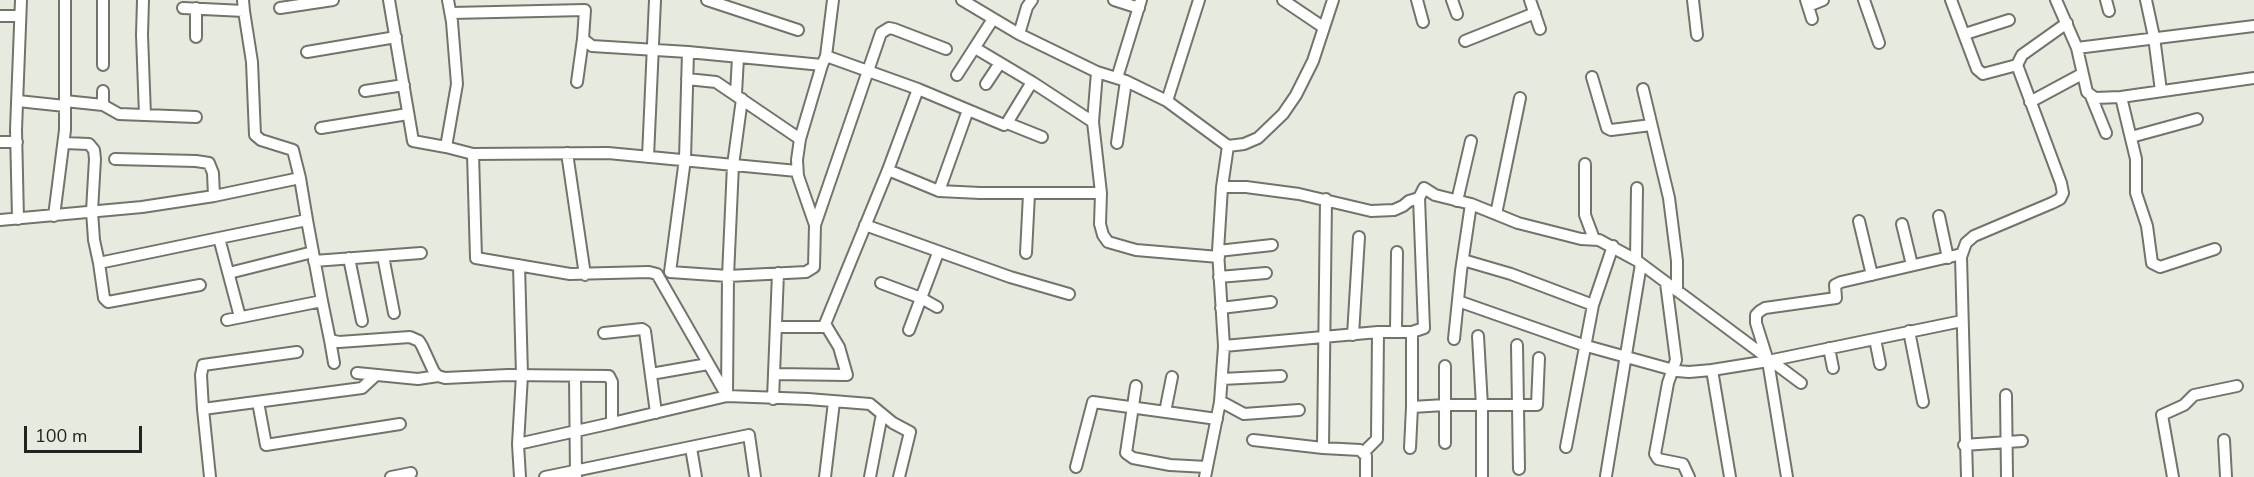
<!DOCTYPE html>
<style>
body{margin:0}
#map{position:relative;width:2254px;height:477px;overflow:hidden;background:#e7ebdf;font-family:"Nunito Sans",sans-serif}
canvas{display:block}
.scale{position:absolute;left:24px;top:426px;width:118px;height:27px;box-sizing:border-box;border:3px solid #22231f;border-top:0;padding-left:8px;font-size:18px;line-height:21px;white-space:nowrap;color:#22231f;-webkit-text-stroke:4px #e7ebdf;paint-order:stroke}
</style>
<div id="map">
<canvas width="2254" height="477"></canvas>
<div class="scale">100 m</div>
</div>
<script>
const c = document.querySelector('canvas').getContext('2d');
c.lineJoin = 'round';
const poly = rows => new Path2D(rows.map(r => 'M' + r).join(''));
function stroke(path, color, width, dash) { c.strokeStyle = color; c.lineWidth = width; c.lineCap = dash ? 'butt' : 'round'; c.setLineDash(dash || []); c.stroke(path); }
const minor = poly([
 [143,0,142,35,145,115],
 [389,0,413,141,446,147,457,84,452,22,448,0],
 [707,0,798,30],
 [962,0,1019,34,1097,72,1126,81,1167,101,1228,146],
 [1114,0,1139,8],
 [1283,0,1323,27],
 [1417,0,1423,22],
 [1452,0,1457,14],
 [1530,0,1540,29],
 [1693,0,1697,35],
 [1806,0,1812,19],
 [1864,0,1879,43],
 [1951,0,1977,69,1983,74,2017,65],
 [2056,0,2077,48,2087,92,2095,98,2121,97,2254,78],
 [2106,0,2109,11],
 [2146,0,2154,37,2161,91],
 [1808,6,1823,0],
 [183,8,244,11,243,0],
 [280,8,333,0],
 [244,11,252,62,255,135,261,140,293,150,300,178],
 [451,13,585,10,583,39,592,46,688,52,822,65,826,56,833,0],
 [0,16,20,16],
 [1019,34,1027,7,1032,0],
 [1965,34,2009,20],
 [196,37,196,8],
 [1465,41,1535,13],
 [2077,48,2254,26],
 [307,52,396,37],
 [688,52,685,159,670,272,728,276,733,165,742,99],
 [826,56,918,89,1004,125,1007,123,1032,82,975,48],
 [103,65,103,0],
 [1097,72,1093,122,1101,193,1100,224,1103,235,1108,242,1136,250,1219,257],
 [957,75,993,19],
 [1592,77,1607,128,1611,130,1651,125],
 [1117,78,1141,0],
 [687,79,716,82,800,139],
 [577,82,583,39],
 [1032,82,1093,122],
 [986,84,1000,63],
 [1643,89,1669,198,1677,261,1677,291],
 [365,91,404,85],
 [736,94,738,57],
 [2091,96,2106,133],
 [2121,97,2136,159,2136,193,2147,226,2152,263,2160,267,2215,249],
 [18,101,65,106],
 [65,101,103,105,119,114,196,117],
 [1167,101,1199,0],
 [2030,102,2082,74],
 [103,105,103,91],
 [1007,123,1042,137],
 [321,128,408,114],
 [2131,137,2197,119],
 [0,142,17,142],
 [64,143,89,144,94,150,95,159,92,211,94,240,99,263,219,238,240,317],
 [1117,143,1126,81],
 [446,147,473,154,608,153,797,171],
 [567,153,585,275],
 [473,154,476,258,570,274,649,272,657,274,727,396,728,276,806,272,814,267,815,225,798,176,797,160,800,139,822,65],
 [648,157,655,0],
 [115,159,196,161,209,163,213,173,214,196],
 [1585,164,1585,215,1594,239],
 [888,170,939,191,980,193,1101,193],
 [1222,187,1246,187,1299,194,1371,211,1394,210,1403,206,1409,201,1419,198,1424,188,1435,195,1471,204,1518,223,1581,239,1599,240,1636,260,1801,383],
 [939,191,968,110],
 [1419,198,1424,328,1412,332,1412,407,1445,405,1537,405,1539,358],
 [1457,201,1471,141],
 [1496,214,1520,98],
 [54,216,65,130,65,0],
 [1939,216,1948,258],
 [18,219,16,130,21,0],
 [0,220,142,207,214,196,300,178,307,220,219,238],
 [1859,221,1872,275],
 [1902,224,1912,265],
 [815,225,881,33,889,28,894,29,946,49],
 [865,225,1010,277,1069,294],
 [1218,251,1272,245],
 [1026,253,1029,194],
 [383,256,394,313],
 [349,258,362,321],
 [1463,260,1511,274,1593,305],
 [1636,260,1637,188],
 [314,261,421,253],
 [99,263,104,298,108,302,200,285],
 [519,265,522,375,518,444,520,477],
 [229,273,313,252],
 [1219,277,1266,273],
 [881,283,921,298,937,307],
 [1666,283,1676,360,1668,383,1655,454,1658,459,1683,464,1689,477],
 [322,301,330,340,339,342,410,337,419,341,422,346,434,372,438,376,445,378,508,375,609,376,612,382,612,423,727,396,808,399,870,404,893,423,910,432,899,477],
 [1458,301,1583,345,1677,371,1689,372,1712,370,1768,361,1962,321],
 [1221,308,1271,302],
 [227,320,322,301,307,220],
 [776,327,827,327],
 [909,330,938,253],
 [1396,331,1397,252],
 [1909,331,1923,402],
 [604,333,642,329,645,331,656,413],
 [1353,335,1359,237],
 [1478,336,1482,406,1482,477],
 [1454,339,1461,271,1471,204],
 [1875,339,1880,364],
 [330,340,334,363],
 [1517,345,1519,469],
 [1224,346,1378,332,1412,332],
 [1829,348,1833,368],
 [1445,366,1445,443],
 [1712,370,1730,477],
 [357,373,418,379,438,376],
 [651,374,708,364],
 [774,374,847,375,839,347,825,324,888,170,918,89],
 [575,376,576,477],
 [1222,379,1281,376],
 [1136,386,1126,453,1133,458,1170,465,1207,467],
 [2006,395,2007,477],
 [773,399,778,273],
 [1220,401,1244,414,1299,410],
 [258,402,266,445,400,424],
 [203,409,201,375,203,365,297,352],
 [1165,412,1172,377],
 [1253,440,1323,448,1360,450,1366,456,1366,477],
 [2224,440,2226,477],
 [518,444,612,423],
 [1964,445,2022,441],
 [1566,447,1593,305,1613,246],
 [691,448,696,477],
 [1323,448,1326,199],
 [1410,448,1412,407],
 [1364,452,1377,439,1378,332],
 [1076,467,1093,402,1217,419],
 [1606,476,1641,264],
 [210,477,203,409,362,388,376,375],
 [391,477,411,473],
 [545,477,749,435,755,477],
 [825,477,834,402],
 [870,477,882,414],
 [1205,477,1220,402,1224,346,1218,251,1222,187,1228,146,1244,144,1258,138,1283,114,1296,95,1313,61,1333,0],
 [1787,477,1768,361,1756,323,1756,315,1760,311,1765,308,1836,298,1835,285,1841,282,1962,254],
 [1967,477,1961,257,1966,243,1974,236,2052,203,2060,199,2063,193,2061,183,2017,65,2022,55,2067,23],
 [2173,477,2162,415,2184,405,2194,395,2237,386]
]);
stroke(minor, '#71746a', 14);
stroke(minor, '#fff', 10);
</script>
